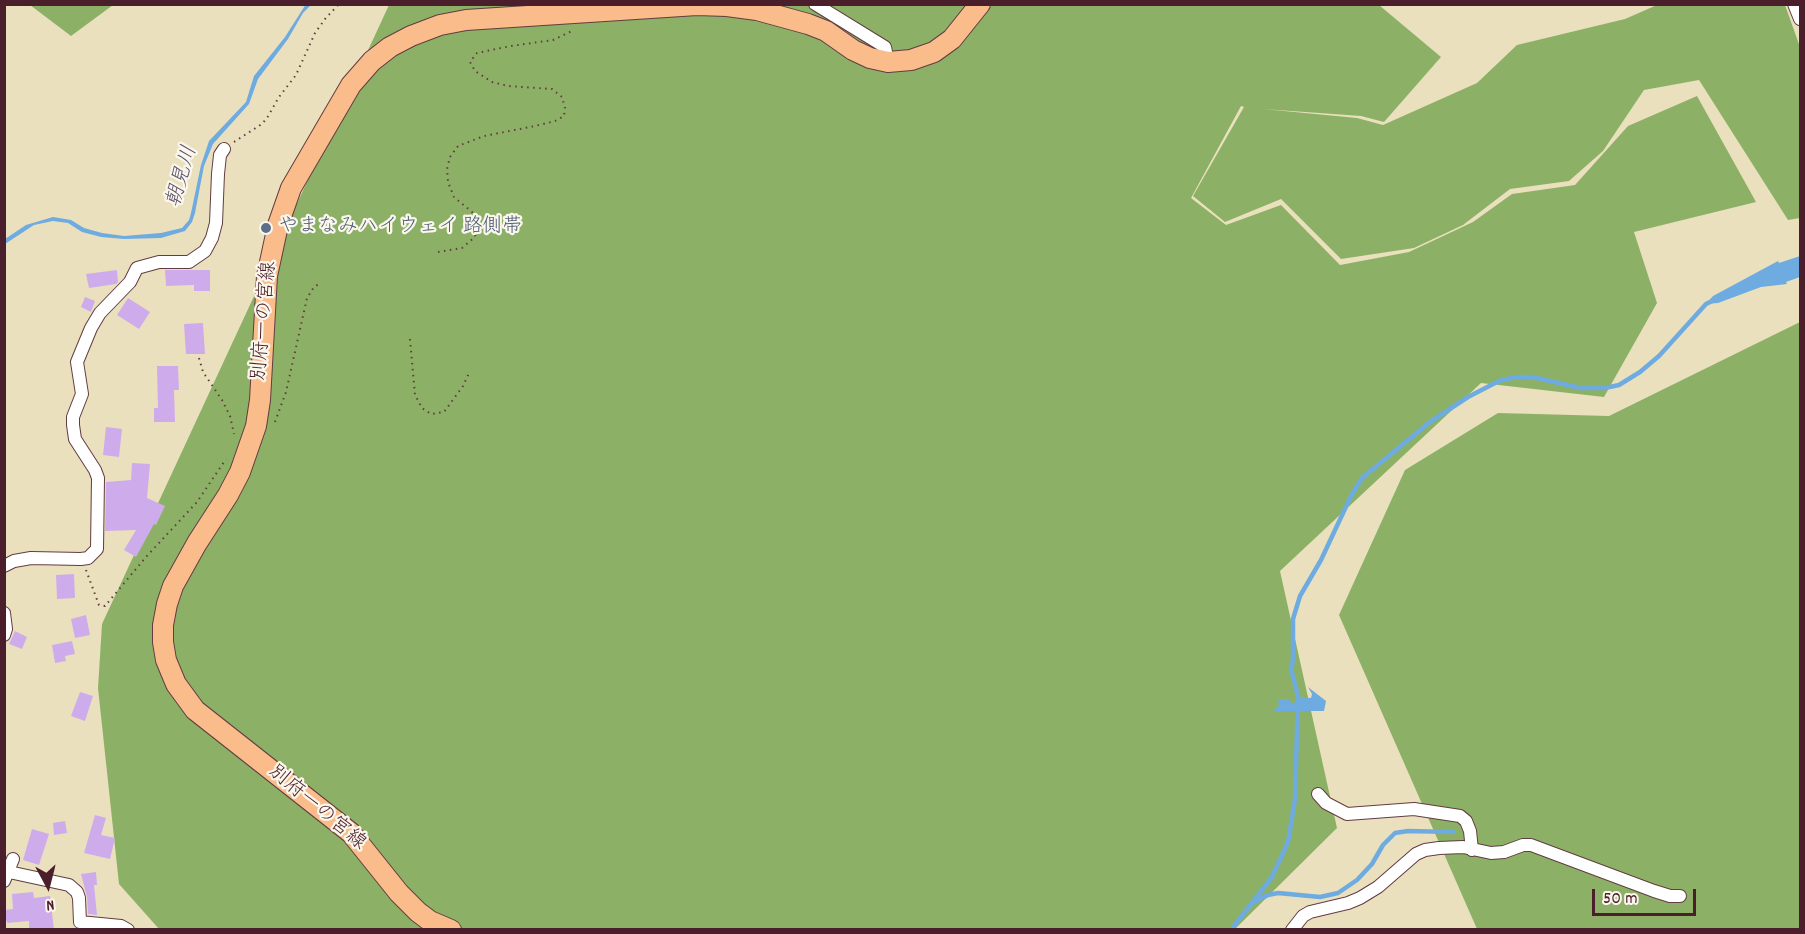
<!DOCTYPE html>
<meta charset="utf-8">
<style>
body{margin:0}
#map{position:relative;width:1805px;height:934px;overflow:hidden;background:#eae0be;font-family:Dekko,sans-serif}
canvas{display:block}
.frame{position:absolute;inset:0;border:6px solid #4a1f2b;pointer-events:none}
.north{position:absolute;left:18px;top:856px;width:60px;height:60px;-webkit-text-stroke:4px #fbf7ec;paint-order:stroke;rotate:173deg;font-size:16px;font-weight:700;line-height:24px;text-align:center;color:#4a1f2b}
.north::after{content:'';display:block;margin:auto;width:21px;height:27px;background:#4a1f2b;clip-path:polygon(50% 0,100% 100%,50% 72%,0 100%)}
.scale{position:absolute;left:1592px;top:889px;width:104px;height:27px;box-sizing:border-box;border:3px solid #4a1f2b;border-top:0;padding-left:8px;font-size:18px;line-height:21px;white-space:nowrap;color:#4a1f2b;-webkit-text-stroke:4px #fbf7ec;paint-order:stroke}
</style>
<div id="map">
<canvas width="1805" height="934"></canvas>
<div class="frame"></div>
<div class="north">N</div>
<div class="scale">50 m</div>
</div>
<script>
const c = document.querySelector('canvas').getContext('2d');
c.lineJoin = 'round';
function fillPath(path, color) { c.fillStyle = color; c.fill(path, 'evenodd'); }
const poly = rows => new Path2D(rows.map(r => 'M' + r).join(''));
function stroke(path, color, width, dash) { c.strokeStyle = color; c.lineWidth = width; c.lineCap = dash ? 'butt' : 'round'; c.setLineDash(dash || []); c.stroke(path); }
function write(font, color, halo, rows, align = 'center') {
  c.font = font + ' Dekko,"Klee One",sans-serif'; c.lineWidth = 4.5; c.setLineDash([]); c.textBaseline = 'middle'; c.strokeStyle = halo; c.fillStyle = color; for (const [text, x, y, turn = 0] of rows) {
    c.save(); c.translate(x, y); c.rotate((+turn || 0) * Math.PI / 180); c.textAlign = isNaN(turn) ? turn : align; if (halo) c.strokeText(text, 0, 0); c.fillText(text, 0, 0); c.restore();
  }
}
const forest = poly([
 [30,5,113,5,71,36],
 [389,5,1379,5,1441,57,1384,122,1361,116,1263,109,1357,118,1383,125,1477,83,1517,45,1625,19,1657,5,1785,5,1800,47,1800,218,1788,220,1699,80,1644,90,1603,151,1569,181,1510,189,1463,225,1414,248,1341,259,1281,199,1225,222,1193,196,1244,107,1241,106,1191,198,1226,225,1281,205,1340,265,1409,252,1473,222,1512,194,1575,185,1628,126,1697,96,1756,202,1634,232,1657,303,1604,397,1481,383,1280,571,1337,828,1235,929,159,929,119,884,98,688,102,624],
 [1800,322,1800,929,1477,929,1339,615,1405,470,1498,413,1609,416]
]);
const water = poly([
 [306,4,311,5,303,13,288,39,258,79,249,104,213,144,204,166,195,213,192,222,185,231,161,238,124,239,101,237,82,232,68,223,53,221,34,225,5,244,5,239,26,225,53,217,71,220,84,228,102,233,124,236,161,233,182,228,189,220,191,213,201,165,209,141,246,102,254,76,285,37],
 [1800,256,1800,277,1786,282,1787,284,1761,287,1718,303,1706,304,1713,296,1778,261,1779,263],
 [1308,687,1326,701,1324,711,1274,711,1279,705,1278,699,1287,699,1294,704,1297,697,1311,698,1312,694]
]);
const stream = poly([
 [1254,902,1268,895,1278,893,1320,897,1338,893,1357,880,1372,864,1383,845,1395,833,1408,831,1453,832],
 [1231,930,1272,877,1288,842,1295,799,1298,696,1291,669,1293,660,1293,619,1300,596,1321,560,1351,496,1362,478,1430,422,1468,397,1499,381,1516,377,1533,377,1580,388,1605,388,1619,385,1640,372,1659,356,1706,304,1712,301]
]);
const building = poly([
 [117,270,118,282,116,284,89,288,86,274],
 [165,270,210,270,210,291,194,291,194,285,166,286],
 [85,297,95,301,91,312,81,307],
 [128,298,150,312,139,329,117,315],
 [203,323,205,354,186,354,184,324],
 [157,366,178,366,179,390,174,390,175,422,154,422,154,408,158,408],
 [106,427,122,429,119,457,103,455],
 [132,463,150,464,147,498,165,506,156,525,154,524,136,557,124,550,136,530,105,531,106,482,131,480],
 [74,574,75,598,57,599,56,575],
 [86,615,90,635,75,638,71,619],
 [15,631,27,637,22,649,9,644],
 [72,641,75,654,65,656,66,661,55,663,52,645],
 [80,692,93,696,85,721,71,716],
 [95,815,106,818,101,835,115,838,110,859,84,853],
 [65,821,67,833,54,835,53,823],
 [32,829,49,834,39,865,23,860],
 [96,872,97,885,94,885,97,915,88,914,87,897,81,874],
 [33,892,34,898,50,896,54,930,29,930,29,921,7,923,7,921,4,921,4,910,13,909,12,894]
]);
const path = poly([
 [234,142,262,124,267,118,279,97,296,75,315,33,325,19,339,4],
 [438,252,462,248,475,237,476,225,472,212,454,197,448,182,447,169,450,157,458,146,484,136,535,126,555,121,564,116,565,108,562,97,552,89,508,86,492,82,475,71,470,62,477,53,511,46,553,40,572,31,572,29],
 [410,339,415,395,422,408,431,414,444,412,463,386,470,371],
 [199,358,203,372,222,400,230,416,234,434],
 [275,422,286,392,307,298,314,287,319,284],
 [86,570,99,605,105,606,146,557,197,502,226,459]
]);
const minor = poly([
 [815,4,885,47,888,62],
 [1794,4,1800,19],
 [4,566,14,561,31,558,81,559,88,558,97,549,98,478,95,470,75,439,73,425,73,417,82,394,77,362,91,328,100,313,130,282,137,268,159,262,189,262,205,251,212,238,216,223,218,174,220,155,224,149],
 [4,613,6,629,4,635],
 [1318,794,1326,803,1347,814,1414,809,1460,816,1466,821,1470,831,1472,850],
 [9,872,69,885,77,892,79,898,80,922,121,926,128,930],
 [4,881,13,859],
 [1292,930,1303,916,1310,912,1348,903,1360,898,1378,887,1416,854,1425,850,1439,848,1463,847,1491,853,1504,852,1523,845,1531,845,1654,891,1670,896,1680,896]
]);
const primary = poly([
 [451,930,430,921,418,912,399,893,351,833,195,710,176,684,166,660,163,642,163,625,167,604,173,586,197,543,228,495,240,472,256,426,260,400,267,276,278,225,291,188,351,85,372,61,390,47,411,36,440,25,466,20,697,5,727,6,757,10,808,24,826,31,853,50,870,58,888,62,911,60,934,52,952,39,980,4]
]);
const markers = [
 [266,228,6,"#5c6f8a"]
];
const serviceNames = [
 ["やまなみハイウェイ 路側帯",278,228]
];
const streetNames = [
 ["別府一の宮線",266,321,-85],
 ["別府一の宮線",316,809,40]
];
const waterNames = [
 ["朝見川",184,177,-74]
];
fillPath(forest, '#8cb166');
fillPath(water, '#6eabe0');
stroke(stream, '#6eabe0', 4.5);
fillPath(building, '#ceaceb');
stroke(minor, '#623c41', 14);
stroke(primary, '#623c41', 22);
stroke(path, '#623c41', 2, [1.5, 4.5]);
stroke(minor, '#fff', 12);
stroke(primary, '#f9bc8a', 20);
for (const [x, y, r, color] of markers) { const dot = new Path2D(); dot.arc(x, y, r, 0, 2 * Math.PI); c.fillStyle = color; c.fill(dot); stroke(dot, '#fbf7ec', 2); }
write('20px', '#4e5e75', '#fbf7ec', serviceNames, 'left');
write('20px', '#4a1f2b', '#fbf7ec', streetNames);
write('italic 21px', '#57506a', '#fbf7ec', waterNames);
</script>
